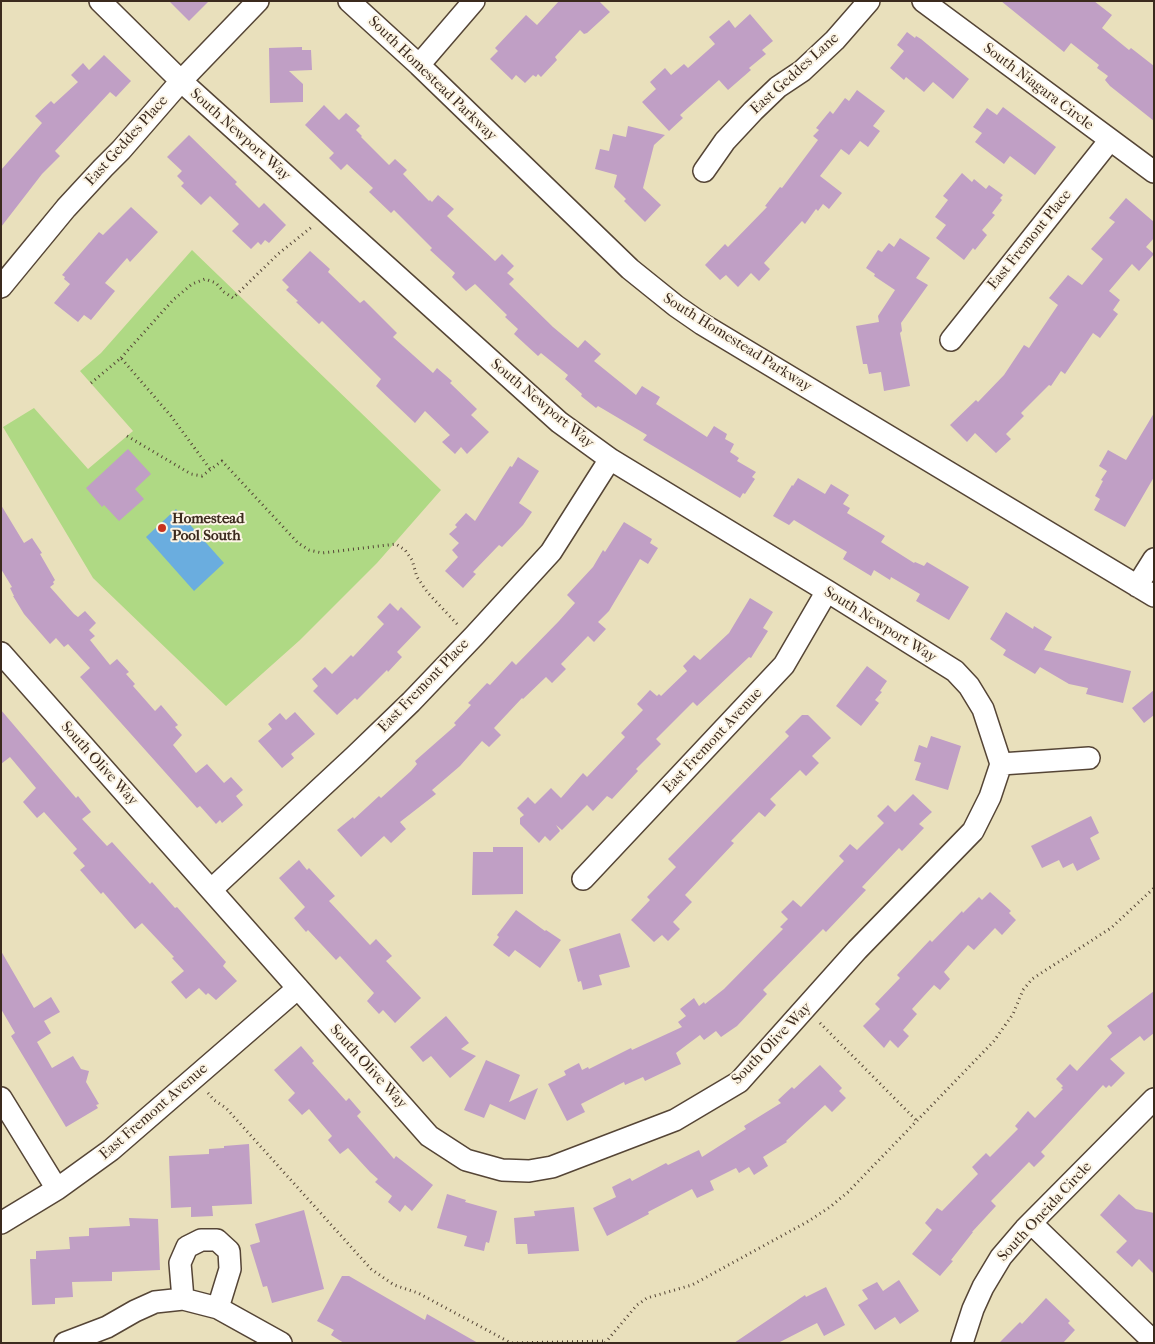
<!DOCTYPE html>
<style>
body{margin:0}
#map{position:relative;width:1155px;height:1344px;overflow:hidden;background:#e9e0bc;font-family:"IM FELL French Canon",serif}
canvas{display:block}
.frame{position:absolute;inset:0;border:2px solid #3b2a1e;pointer-events:none}
</style>
<div id="map">
<canvas width="1155" height="1344"></canvas>
<div class="frame"></div>
</div>
<script>
const c = document.querySelector('canvas').getContext('2d');
c.lineJoin = 'round';
function fillPath(path, color) { c.fillStyle = color; c.fill(path, 'evenodd'); }
const poly = rows => new Path2D(rows.map(r => 'M' + r).join(''));
function stroke(path, color, width, dash) { c.strokeStyle = color; c.lineWidth = width; c.lineCap = dash ? 'butt' : 'round'; c.setLineDash(dash || []); c.stroke(path); }
function write(font, color, halo, rows, align = 'center') {
  c.font = font + ' "IM FELL French Canon",serif'; c.lineWidth = 4; c.setLineDash([]); c.textBaseline = 'middle'; c.strokeStyle = halo; c.fillStyle = color; for (const [text, x, y, turn = 0] of rows) {
    c.save(); c.translate(x, y); c.rotate((+turn || 0) * Math.PI / 180); c.textAlign = isNaN(turn) ? turn : align; if (halo) c.strokeText(text, 0, 0); c.fillText(text, 0, 0); c.restore();
  }
}
const green = poly([
 [192,250,441,490,377,563,300,640,226,706,93,578,3,427,34,408,88,469,133,431,80,371,101,353]
]);
const water = poly([
 [176,509,224,563,194,591,146,537]
]);
const building = poly([
 [169,1,209,1,189,21],
 [559,1,599,1,610,12,587,33,584,34,580,30,555,57,557,60,541,77,538,74,536,77,533,75,525,83,516,75,512,80,490,59,498,51,495,48,526,15,537,25],
 [1001,1,1094,1,1112,15,1102,28,1129,50,1131,48,1154,66,1154,121,1110,86,1105,80,1108,76,1097,68,1099,65,1071,43,1064,52],
 [750,14,773,41,762,50,766,54,749,68,751,70,728,90,719,80,680,115,683,118,669,131,642,102,656,89,650,82,665,68,671,75,684,64,688,68,715,44,709,37,729,20,735,28],
 [907,32,915,38,916,36,921,39,969,79,953,99,933,82,924,92,906,77,904,80,890,68,904,51,897,45],
 [302,47,302,50,311,50,312,70,289,71,303,84,303,102,270,103,269,48],
 [104,55,131,81,116,97,110,92,55,151,60,156,42,174,1,227,1,170,42,123,35,116,51,101,54,104,78,82,71,75,83,63,89,70],
 [857,90,885,111,873,126,880,131,868,147,860,141,849,155,841,149,820,176,842,193,829,209,823,204,818,211,816,209,805,224,802,221,764,263,770,269,759,281,751,273,738,287,726,275,720,280,705,265,725,244,728,247,767,207,765,206,780,187,782,188,818,140,813,136,819,130,816,128,830,111,833,114,845,98,849,101],
 [324,105,339,120,346,113,360,126,356,130,362,136,361,137,389,165,395,159,407,170,403,174,429,201,430,200,432,202,438,195,454,209,447,216,495,261,502,254,514,266,507,273,514,279,509,284,553,327,578,348,585,340,601,354,594,361,636,395,642,386,660,397,656,404,707,437,714,426,727,434,725,439,734,444,730,452,739,458,737,461,756,472,752,477,755,479,745,494,743,493,740,498,643,440,647,435,598,406,596,408,581,396,582,394,565,379,568,375,541,353,538,356,514,334,518,329,505,317,507,315,475,284,466,291,452,277,455,273,430,250,432,248,394,210,391,213,369,192,373,188,347,164,341,170,329,158,334,153,305,125],
 [1003,107,1056,147,1035,175,1010,156,1004,164,975,142,982,133,973,127,987,108,997,115],
 [628,126,665,135,654,145,643,188,661,205,645,222,624,201,626,199,614,187,617,175,595,169,600,149,609,151,613,134,626,137],
 [189,135,237,182,235,184,259,208,264,203,286,225,269,243,265,240,261,245,258,242,251,249,232,231,239,224,210,196,201,205,181,186,184,183,177,176,182,171,167,157],
 [962,173,972,182,974,179,986,189,989,185,1003,195,1000,198,1002,200,992,213,995,215,982,230,987,235,975,250,973,248,964,260,936,238,946,225,935,217,948,200,943,196],
 [1126,198,1154,222,1154,238,1146,247,1154,254,1139,271,1132,264,1109,291,1120,300,1113,310,1118,314,1100,338,1093,333,1065,374,1061,371,1051,386,1049,385,1021,413,1024,416,1006,434,1011,439,996,453,975,433,967,442,950,425,976,400,978,402,1004,375,1024,345,1029,348,1058,305,1049,298,1068,275,1082,285,1103,259,1091,249,1115,222,1109,218],
 [131,207,158,232,130,262,127,258,105,283,115,291,91,320,84,315,78,322,54,303,70,284,64,279,65,277,62,275,99,232,103,235],
 [900,238,930,258,916,278,928,285,901,323,902,331,900,333,910,386,884,391,881,372,869,374,867,364,863,364,856,326,879,322,878,316,895,290,874,276,875,274,866,268,878,250,882,252,889,243,894,247],
 [310,251,330,269,328,272,360,303,364,300,397,333,393,337,433,373,437,368,452,381,450,383,477,409,471,415,489,432,467,454,461,447,455,454,442,442,450,435,425,411,415,423,376,386,381,379,322,321,319,324,296,302,298,301,286,290,289,287,282,280],
 [1154,413,1154,477,1125,527,1094,510,1100,499,1095,496,1103,481,1101,480,1107,471,1099,466,1108,450,1126,460],
 [128,449,151,474,135,489,144,499,119,521,104,505,102,507,86,488],
 [518,457,539,471,519,503,532,512,523,525,502,547,499,545,473,572,476,574,463,588,445,571,458,557,452,550,459,543,449,534,457,527,455,525,466,513,475,521,510,466,512,467],
 [798,478,825,494,831,484,849,495,843,504,850,508,847,513,885,536,881,542,914,563,915,562,924,566,927,562,969,587,949,620,916,601,920,594,891,577,890,580,874,570,871,576,843,559,847,552,794,520,789,525,773,516,792,485,793,486],
 [1,505,24,543,32,538,42,553,40,554,55,580,53,582,54,584,50,587,74,614,78,617,85,611,96,623,89,630,95,636,90,640,110,665,117,659,129,672,126,674,135,684,133,686,155,711,161,705,178,725,175,727,182,735,173,745,196,773,207,764,224,783,231,777,243,790,236,796,243,805,222,823,220,820,216,824,200,806,197,808,80,677,90,668,68,644,64,647,56,638,50,644,24,614,13,596,14,596,10,588,12,587,1,569],
 [624,522,652,539,650,543,658,548,648,564,640,559,609,611,598,622,606,629,594,642,588,636,561,664,566,669,552,683,546,677,523,699,522,698,494,728,501,735,489,747,482,741,460,766,432,790,436,794,400,822,406,829,391,843,384,836,361,857,337,830,353,817,354,819,379,796,381,798,411,771,417,764,415,761,456,725,454,723,471,705,468,703,487,683,490,685,512,661,516,665,559,621,575,603,567,595,593,567,603,550,605,552],
 [750,598,773,612,763,628,768,631,751,658,749,657,697,706,693,702,656,739,661,744,636,769,638,771,612,799,607,796,593,811,587,805,562,830,556,825,560,831,550,841,545,836,539,843,520,824,520,818,524,815,517,808,528,797,535,804,551,788,561,798,583,773,587,777,625,737,621,733,643,710,637,704,650,690,657,696,659,694,661,696,687,671,683,666,694,655,700,660,729,633],
 [390,603,398,611,401,607,421,627,397,652,402,657,388,672,387,670,357,700,355,698,337,715,313,691,318,686,312,679,325,667,332,674,351,655,353,657,384,624,377,617],
 [1006,612,1033,629,1034,626,1052,637,1044,650,1131,671,1123,703,1086,694,1088,688,1069,684,1040,667,1035,674,1003,655,1006,650,990,639],
 [867,666,887,681,880,691,882,692,875,700,879,703,861,726,836,706],
 [1154,690,1154,715,1144,723,1132,708],
 [1,710,76,798,78,796,91,812,82,819,107,846,112,842,150,884,152,882,175,908,177,907,226,962,223,966,237,981,216,1000,208,993,206,995,199,988,186,999,171,982,184,971,172,958,174,957,142,923,135,929,103,892,101,894,80,870,85,866,73,853,77,849,44,812,37,818,23,802,36,788,10,757,1,764],
 [295,712,315,734,291,754,294,758,282,768,258,741,272,729,268,724,280,713,286,720],
 [802,715,808,715,831,738,812,756,819,763,806,776,800,770,770,799,776,805,765,817,759,812,731,841,734,843,685,895,692,902,673,922,680,929,668,941,662,935,654,942,631,920,650,900,647,897,676,867,668,859,789,736,785,732],
 [931,736,961,746,948,790,915,780,921,763,914,761,919,745,927,748],
 [913,794,932,812,919,824,924,828,902,851,899,848,862,887,866,890,826,932,823,929,763,990,767,994,737,1026,721,1037,716,1031,704,1040,700,1035,676,1053,681,1064,645,1081,643,1077,625,1085,624,1082,581,1104,585,1112,567,1121,548,1084,566,1075,564,1071,579,1063,582,1070,588,1067,589,1069,631,1048,632,1050,682,1027,678,1022,686,1016,680,1009,694,998,699,1006,704,1002,705,1004,724,989,783,929,780,927,788,919,781,912,793,900,801,907,844,861,839,856,850,844,857,850,884,823,877,816,888,805,895,812],
 [1091,816,1099,833,1090,838,1100,859,1077,871,1073,863,1063,868,1059,860,1042,868,1031,846],
 [493,847,523,847,523,894,472,895,473,852,493,852],
 [299,860,307,870,309,868,335,896,329,901,370,945,376,939,392,956,386,961,421,998,395,1023,383,1010,379,1014,367,1001,374,993,340,956,336,960,308,930,306,932,294,918,305,907,279,878],
 [990,892,1011,911,1009,913,1016,920,1002,935,995,928,974,950,968,945,944,972,950,979,940,990,934,985,912,1009,917,1014,903,1030,909,1036,898,1048,890,1040,884,1048,863,1026,880,1009,875,1004,900,978,897,975,930,940,932,942,962,911,963,913,979,897,982,900],
 [516,910,545,931,546,930,561,940,540,968,515,950,509,957,493,945,499,937,497,935],
 [620,933,630,967,599,975,602,985,583,990,581,981,578,982,569,949],
 [1,951,34,1008,51,997,60,1012,44,1021,51,1033,37,1042,52,1068,73,1056,81,1069,89,1071,86,1082,99,1104,96,1105,98,1108,66,1127,11,1036,15,1033,1,1009],
 [1154,991,1154,1033,1144,1041,1140,1036,1110,1059,1125,1073,1111,1087,1109,1085,1106,1088,1103,1085,1041,1152,1045,1156,1034,1167,1029,1162,991,1201,996,1206,972,1232,973,1232,951,1260,953,1261,940,1276,912,1254,932,1230,925,1223,937,1208,942,1211,978,1174,972,1167,986,1153,990,1157,1018,1129,1015,1126,1028,1111,1035,1118,1063,1089,1061,1088,1063,1086,1056,1079,1070,1064,1077,1071,1112,1033,1107,1026],
 [446,1016,469,1043,461,1049,476,1056,450,1078,431,1056,423,1062,410,1047],
 [301,1046,314,1061,312,1063,346,1101,349,1098,361,1112,357,1116,394,1159,396,1156,433,1185,412,1211,405,1205,400,1212,388,1202,392,1196,375,1182,378,1179,370,1172,348,1148,340,1154,328,1140,332,1136,309,1109,302,1115,288,1100,295,1093,274,1070],
 [486,1060,520,1075,509,1102,538,1088,525,1120,490,1104,484,1118,464,1110],
 [820,1065,842,1088,839,1091,846,1098,832,1112,825,1105,786,1141,787,1142,763,1157,768,1166,754,1175,749,1167,739,1173,736,1168,710,1181,714,1190,697,1198,692,1189,648,1212,649,1214,607,1236,593,1208,616,1197,612,1187,630,1178,632,1181,666,1163,668,1165,699,1150,702,1157,746,1129,744,1126,781,1103,778,1100,792,1087,794,1089],
 [249,1144,252,1204,212,1206,213,1216,191,1217,191,1207,171,1208,169,1156,209,1154,209,1149,224,1148,224,1146],
 [447,1194,466,1200,465,1202,497,1211,489,1243,486,1242,484,1251,464,1246,467,1236,437,1228],
 [1119,1194,1136,1209,1154,1213,1154,1274,1139,1259,1132,1267,1116,1252,1127,1241,1100,1215],
 [574,1207,579,1251,528,1254,527,1244,516,1244,514,1218,535,1216,534,1211],
 [304,1210,324,1289,272,1303,267,1286,263,1287,250,1245,260,1242,255,1224],
 [129,1218,158,1219,160,1270,112,1272,112,1281,72,1282,73,1297,55,1298,55,1304,32,1305,30,1259,36,1259,36,1251,70,1249,69,1237,89,1236,89,1228,130,1226],
 [342,1276,349,1276,425,1320,427,1314,478,1343,344,1343,331,1335,334,1330,317,1321],
 [899,1280,919,1311,900,1324,895,1317,875,1330,858,1305,868,1299,862,1290,877,1282,883,1291],
 [826,1287,845,1325,824,1336,817,1323,778,1343,734,1343,805,1295,806,1297],
 [1046,1298,1070,1321,1068,1323,1075,1330,1063,1343,999,1343,1020,1322,1022,1324]
]);
const path = poly([
 [121,358,173,300,192,284,205,279,216,283,224,292,233,298,278,254,313,226],
 [91,383,121,358,171,416,210,469],
 [127,436,191,474,202,476,222,461,298,543,309,550,322,553,396,544,405,550,412,560,417,577,428,593,458,625],
 [820,1023,916,1120],
 [208,1093,214,1100,226,1108,371,1269,394,1285,418,1293,511,1343],
 [512,1343,606,1341],
 [605,1343,637,1305,647,1298,692,1285,807,1222,830,1207,848,1192,994,1041,1013,1014,1023,990,1032,979,1111,928,1154,888]
]);
const minor = poly([
 [349,1,419,65,630,269,676,306,702,324,1154,596],
 [923,1,1154,172],
 [419,65,474,1],
 [704,171,725,141,753,111,778,87,802,71,835,40,869,1],
 [1,287,66,208,103,168,121,150,181,81,258,1],
 [951,340,1110,140],
 [1137,586,1154,559],
 [1,653,429,1136,466,1160,502,1170,529,1171,552,1167,675,1120,739,1082,857,950,973,831,990,797,1001,764,983,709,969,686,955,671,827,591,610,459,559,422,181,81,100,1],
 [1001,764,1089,758],
 [583,879,784,665,827,591],
 [212,889,355,756,411,702,475,635,551,552,610,459],
 [1,1098,57,1189],
 [1,1223,57,1189,111,1150,298,988],
 [1031,1223,1154,1342],
 [183,1299,180,1263,187,1247,201,1240,217,1240,229,1251,230,1269,218,1308],
 [65,1343,107,1327,135,1311,155,1302,183,1299,218,1308,281,1343],
 [962,1343,973,1309,983,1287,1001,1257,1025,1229,1154,1099]
]);
const markers = [
 [162,528,5,"#c8321e"]
];
const streetNames = [
 ["East Geddes Lane",795,74,-42],
 ["South Homestead Parkway",432,79,44],
 ["South Niagara Circle",1038,87,37],
 ["South Newport Way",240,135,42],
 ["East Geddes Place",127,141,-48],
 ["East Fremont Place",1030,240,-51],
 ["South Homestead Parkway",737,343,32],
 ["South Newport Way",542,404,40],
 ["South Newport Way",880,625,32],
 ["East Fremont Place",424,686,-46],
 ["East Fremont Avenue",713,741,-47],
 ["South Olive Way",99,764,48],
 ["South Olive Way",772,1044,-46],
 ["South Olive Way",368,1067,48],
 ["East Fremont Avenue",154,1112,-41],
 ["South Oneida Circle",1045,1212,-47]
];
const poiNames = [
 ["Homestead",172,519],
 ["Pool South",172,536]
];
fillPath(green, '#afd984');
fillPath(water, '#6aaddf');
fillPath(building, '#c09fc5');
stroke(minor, '#554536', 24);
stroke(path, '#554536', 3, [1, 4]);
stroke(minor, '#fff', 21);
for (const [x, y, r, color] of markers) { const dot = new Path2D(); dot.arc(x, y, r, 0, 2 * Math.PI); c.fillStyle = color; c.fill(dot); stroke(dot, '#fcf5e5', 2); }
write('15px', '#3b2a1e', '#fcf5e5', streetNames);
write('bold 15px', '#3b2a1e', '#fcf5e5', poiNames, 'left');
</script>
